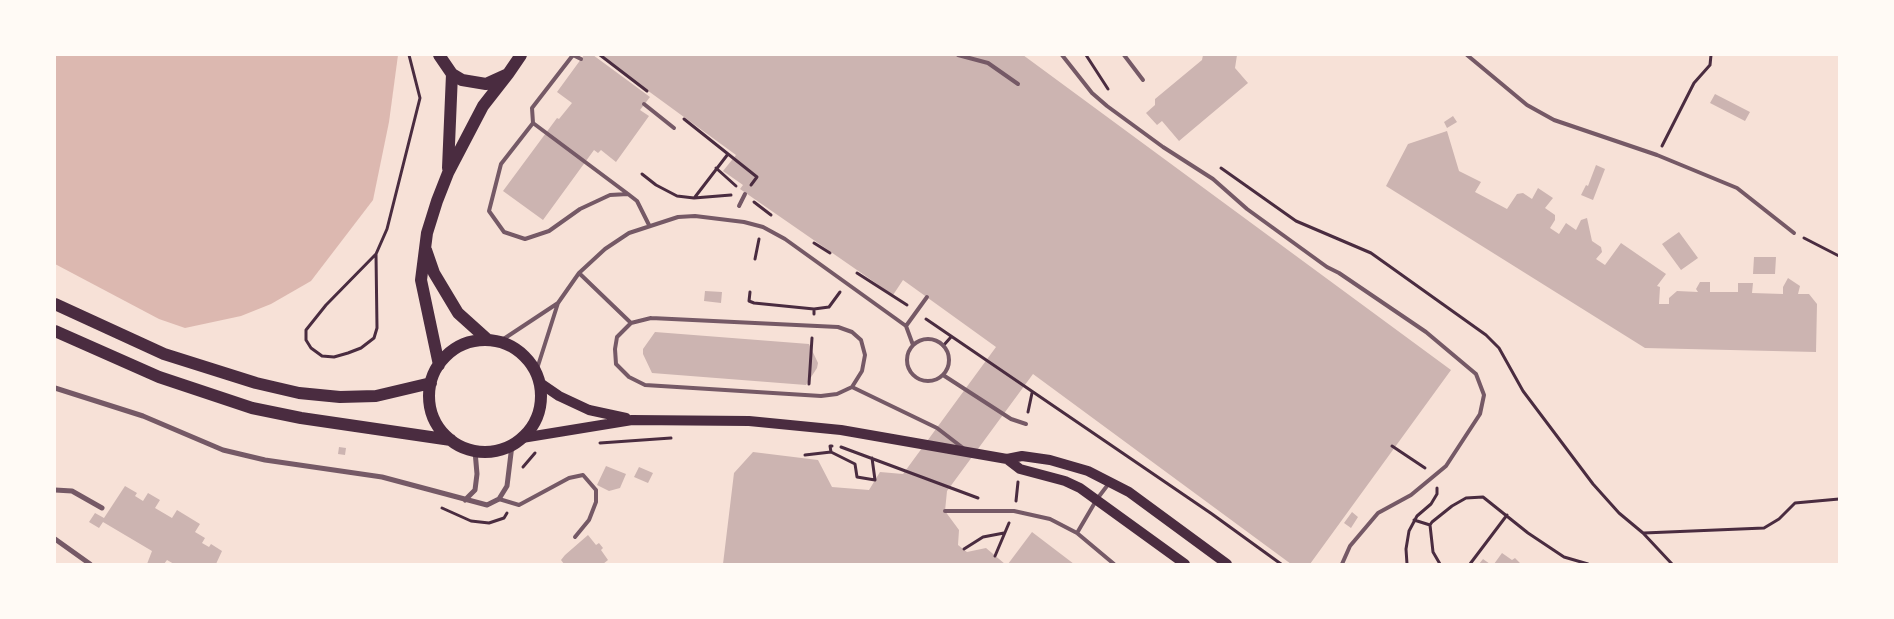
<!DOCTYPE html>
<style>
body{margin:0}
#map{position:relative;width:1894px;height:619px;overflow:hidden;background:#f7e1d7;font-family:"Zilla Slab",serif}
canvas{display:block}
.frame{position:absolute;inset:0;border:56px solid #fffaf5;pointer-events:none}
</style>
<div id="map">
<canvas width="1894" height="619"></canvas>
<div class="frame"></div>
</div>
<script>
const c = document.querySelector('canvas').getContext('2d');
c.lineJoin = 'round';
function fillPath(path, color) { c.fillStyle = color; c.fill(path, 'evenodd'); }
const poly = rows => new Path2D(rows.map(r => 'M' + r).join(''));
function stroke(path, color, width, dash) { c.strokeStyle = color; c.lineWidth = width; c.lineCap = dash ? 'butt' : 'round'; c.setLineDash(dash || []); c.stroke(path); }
const water = poly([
 [55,55,398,55,389,122,373,200,311,281,271,304,241,316,185,328,159,319,55,264]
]);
const building = poly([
 [584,55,593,55,650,97,640,110,649,116,616,162,601,150,598,153,594,150,543,220,503,191,557,118,559,119,572,103,557,92],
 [599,55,1023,55,1451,370,1310,564,1291,564,1033,374,947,491,945,511,959,530,958,545,967,552,986,548,1005,564,723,564,734,473,753,452,818,460,832,487,869,490,880,472,903,474,996,347,903,280,893,295,740,189,743,185,723,171,736,155],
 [1203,55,1237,55,1235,68,1248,83,1179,141,1162,121,1157,125,1146,113,1155,105,1155,99,1202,60],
 [1715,94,1750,112,1745,121,1710,103],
 [1453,116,1457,122,1447,128,1444,122],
 [1447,131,1459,171,1481,182,1475,192,1507,209,1517,194,1523,193,1532,199,1538,188,1553,198,1545,208,1555,215,1555,220,1550,228,1559,234,1566,223,1576,230,1581,220,1587,218,1592,241,1601,247,1602,252,1596,259,1605,265,1621,243,1666,274,1657,286,1660,287,1659,304,1669,304,1669,298,1677,291,1698,292,1696,289,1700,282,1710,282,1710,292,1738,292,1738,283,1753,283,1752,293,1783,294,1783,287,1788,278,1800,286,1798,294,1809,294,1817,304,1816,352,1645,348,1386,186,1408,144],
 [1596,165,1605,169,1593,200,1581,195,1586,185,1588,186],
 [1679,232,1698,258,1681,270,1662,244],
 [1754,257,1776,257,1775,274,1753,274],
 [705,291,722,292,721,303,704,301],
 [655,332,809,344,818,363,817,368,806,385,652,373,643,354,643,349],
 [339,447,346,448,345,455,338,454],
 [606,466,626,474,620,488,609,491,597,485],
 [639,467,653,473,648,483,634,477],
 [125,486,137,493,135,496,143,501,148,493,160,500,155,508,172,518,177,510,200,524,195,532,205,538,202,543,209,547,211,544,222,551,216,564,174,564,167,560,164,564,147,564,152,551,103,522,99,528,89,522,95,513,104,518],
 [1352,512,1358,517,1351,528,1344,523],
 [1032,532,1074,564,1008,564],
 [588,535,596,545,599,543,603,548,601,550,608,560,603,564,564,564,561,560,565,555],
 [1502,553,1512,560,1515,558,1521,564,1494,564],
 [1483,559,1490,564,1479,564]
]);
const path = poly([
 [600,55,647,91],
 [1086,55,1108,89],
 [684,119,757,177,751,185],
 [1662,146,1694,83,1710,65,1711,55],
 [716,168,736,186],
 [1221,168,1296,221,1371,253,1486,335,1499,348,1523,391,1593,484,1619,513,1643,533,1672,564],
 [642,174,656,185,677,196,694,198,731,195],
 [695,197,728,154],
 [754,202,771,215],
 [1804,238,1839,256],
 [814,243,830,253],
 [376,254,377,328,374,338,361,348,348,353,334,357,322,356,311,348,306,340,306,330,326,305,376,254,387,229,420,98,409,55],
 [755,259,759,239],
 [857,273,907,305],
 [750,292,749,301,754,303,814,309],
 [814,314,814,309,829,307,840,292],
 [926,319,1212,514,1281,564],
 [943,346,951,337],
 [809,384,812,338],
 [1028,412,1032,393],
 [600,443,671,438],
 [832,446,830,446,831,452,855,464,857,477,875,480,872,458],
 [1392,446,1425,468],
 [841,447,978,498],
 [805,455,831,452],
 [523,467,535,453],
 [1016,501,1018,482],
 [442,508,471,521,489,523,504,518,507,513],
 [1414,520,1430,525],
 [1644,533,1764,528,1779,519,1795,503,1839,499],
 [964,549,983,537,1004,533],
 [995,556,1009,523],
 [1407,564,1406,549,1409,531,1417,516,1431,504,1437,494,1437,488],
 [1440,564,1433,552,1430,525,1432,522,1452,506,1466,498,1483,497,1528,533,1564,557,1588,564],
 [1470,564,1507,515]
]);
const service = poly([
 [958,55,988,63,1018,84],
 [1062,55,1092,93,1107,106,1163,147,1213,179,1247,209,1327,267,1339,273,1426,332,1476,374,1484,395,1480,414,1446,466,1411,495,1378,513,1350,546,1342,564],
 [1124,55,1143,80],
 [1467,55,1527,105,1554,120,1657,155,1737,188,1794,233],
 [644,104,674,128],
 [533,123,628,194,610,195,580,209,549,231,525,239,504,232,489,211,501,164,533,123],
 [533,123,532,108,573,55,581,59],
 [628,194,637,201,649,225],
 [739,206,745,194],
 [579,273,631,323],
 [651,318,838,327,852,332,861,340,865,355,862,371,852,387,837,394,821,396,645,385,629,377,616,364,615,349,617,337,631,323,651,318],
 [906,326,927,297],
 '907 360a21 21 0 1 1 42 0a21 21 0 1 1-42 0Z',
 [499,342,558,303,579,273,605,249,629,233,678,217,695,216,744,222,763,227,785,239,906,326,913,345],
 [536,372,558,303],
 [943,375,1011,419,1026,424],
 [852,387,937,428,963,448],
 [499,499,519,505,569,478,583,475,596,490,596,502,589,520,575,537],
 [945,511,1014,511,1050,519,1077,533,1114,564],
 [1077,533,1097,499,1110,482]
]);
const minor = poly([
 [55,388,143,416,223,450,265,460,382,477,487,505,499,499,507,486,512,445],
 [55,490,72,491,102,508],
 [465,500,475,490,477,474,475,451],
 [55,539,90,564]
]);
const secondary = poly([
 [540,383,559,396,589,410,626,418],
 [522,438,632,420,749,421,841,430,1007,459,1022,456,1050,460,1088,471,1129,492,1227,564],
 [1007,459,1020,469,1065,481,1080,488,1185,564]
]);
const primary = poly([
 [439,55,452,74,462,80,486,84,508,74,521,55],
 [448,168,452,74],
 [426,250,434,273,458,313,488,340],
 [55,304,164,354,256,383,299,393,340,397,376,396,431,383],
 [55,331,159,377,252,408,301,418,451,440],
 '429 396a56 56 0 1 1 112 0a56 56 0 1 1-112 0Z',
 [439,365,421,280,427,233,437,201,448,173,483,106,508,74]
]);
fillPath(water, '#dcb8b0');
fillPath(building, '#ccb4b1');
stroke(path, '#4a2c40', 3);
stroke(service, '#755966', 4);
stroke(minor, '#755966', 5);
stroke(secondary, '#4a2c40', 10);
stroke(primary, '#4a2c40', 12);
</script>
